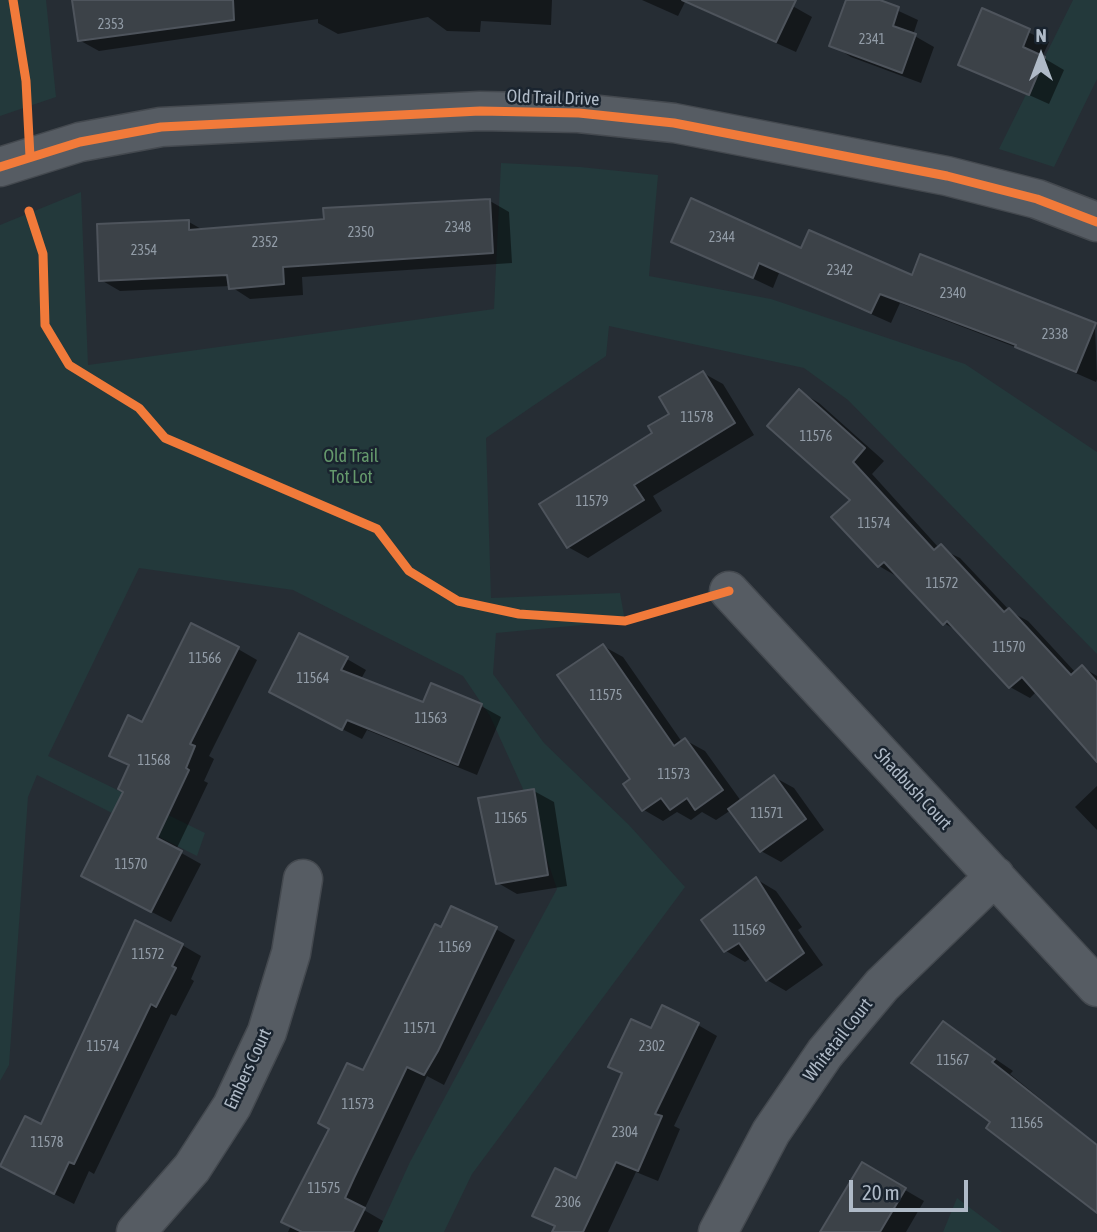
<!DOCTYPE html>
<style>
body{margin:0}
#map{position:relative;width:1097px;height:1232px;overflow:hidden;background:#262d34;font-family:"Asap Condensed",sans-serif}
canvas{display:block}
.north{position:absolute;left:1006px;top:21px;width:70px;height:70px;-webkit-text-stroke:5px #1a242f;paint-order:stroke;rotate:0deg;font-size:19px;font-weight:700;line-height:28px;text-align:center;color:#afbac7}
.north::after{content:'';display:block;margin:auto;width:24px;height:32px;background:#afbac7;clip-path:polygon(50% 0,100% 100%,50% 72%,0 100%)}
.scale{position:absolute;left:849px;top:1180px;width:119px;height:32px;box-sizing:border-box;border:4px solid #afbac7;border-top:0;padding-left:9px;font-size:21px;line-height:24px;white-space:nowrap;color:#afbac7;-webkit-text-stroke:5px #1a242f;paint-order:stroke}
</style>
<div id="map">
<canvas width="1097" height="1232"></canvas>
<div class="north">N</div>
<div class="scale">20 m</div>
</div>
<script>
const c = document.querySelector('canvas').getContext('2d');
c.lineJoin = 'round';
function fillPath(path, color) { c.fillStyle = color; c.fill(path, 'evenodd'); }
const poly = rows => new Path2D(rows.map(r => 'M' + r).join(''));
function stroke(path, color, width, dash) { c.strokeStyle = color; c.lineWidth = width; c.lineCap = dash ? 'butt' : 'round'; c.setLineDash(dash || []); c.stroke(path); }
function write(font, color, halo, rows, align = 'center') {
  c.font = font + ' "Asap Condensed",sans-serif'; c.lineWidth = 5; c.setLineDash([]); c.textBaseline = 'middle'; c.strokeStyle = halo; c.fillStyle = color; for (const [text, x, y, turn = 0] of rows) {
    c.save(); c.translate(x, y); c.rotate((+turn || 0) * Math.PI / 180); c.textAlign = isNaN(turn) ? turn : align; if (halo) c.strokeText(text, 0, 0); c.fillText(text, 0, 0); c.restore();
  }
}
const green = poly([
 [0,0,46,0,56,97,0,116],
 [1073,0,1097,0,1097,79,1054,167,999,149],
 [501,163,580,167,658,175,649,276,771,299,965,364,1097,452,1097,654,848,400,804,368,609,326,606,356,486,438,491,598,620,593,625,621,496,633,493,674,544,743,629,825,685,887,472,1174,444,1232,378,1232,410,1162,557,889,523,789,490,716,463,676,293,590,139,568,48,756,205,833,197,856,37,775,28,797,9,1065,0,1081,0,225,81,192,88,365,494,309],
 [957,1198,1002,1232,943,1232]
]);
const shadow = poly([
 [74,0,552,0,551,25,481,21,480,32,447,31,428,17,338,34,318,23,318,19,99,51,79,40],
 [642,0,791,0,789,4,812,17,796,52,685,2,678,16],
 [848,0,875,0,918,20,913,35,934,47,921,83,851,57,832,45],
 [983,11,1049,42,1042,57,1064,70,1049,104,960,64],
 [490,201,509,212,512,263,302,277,303,295,250,299,230,286,120,291,101,280,189,222,203,230],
 [673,241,802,250,1095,325,1097,379,1096,382,1023,350,900,303,891,323,779,273,773,288],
 [703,373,723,384,754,435,653,496,662,511,588,558,568,547],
 [799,391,819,403,884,461,872,474,939,548,960,558,1011,612,1028,621,1076,673,1082,667,1097,676,1097,755,1037,691,1030,698,1010,687,959,632,944,623,898,577,879,566,852,500],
 [603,646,623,657,682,742,685,740,705,751,741,801,774,777,794,788,824,830,781,862,761,851,731,810,716,820,702,812,691,820,677,812,663,821,644,810,626,785,632,780],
 [238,649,257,660,209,756,214,759,204,781,208,783,176,850,201,864,171,922,102,886,130,767,111,755,143,724],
 [347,659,366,670,361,679,424,704,481,706,501,717,477,775,367,730,362,739,290,703],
 [1097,786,1097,830,1075,807],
 [534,791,554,802,567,886,517,894,498,883],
 [756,879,776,891,802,927,798,930,823,965,786,991,767,980,751,958,745,962,726,951],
 [442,929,496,929,515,940,444,1085,427,1076,364,1210,383,1221,378,1232,288,1232,364,1072],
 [182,945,201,956,191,979,194,981,176,1016,171,1014,94,1174,89,1171,74,1204,1,1167,25,1118,41,1126],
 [943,1023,1013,1071,1010,1074,1097,1145,1097,1210,993,1121],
 [698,1025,717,1036,674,1126,680,1129,658,1181,636,1172,608,1232,554,1232,556,1227,535,1215,577,1180,624,1074,652,1030],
 [862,1165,924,1201,906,1232,822,1232]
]);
const building = poly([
 [72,0,233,0,234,20,78,41,72,0],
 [682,0,796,0,776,42,682,0],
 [846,0,880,0,899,7,893,26,916,34,902,73,829,46,846,0],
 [982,8,1030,29,1023,47,1045,57,1029,95,958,65,982,8],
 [691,198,801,248,809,230,912,275,920,254,1096,323,1076,372,1015,347,1016,345,880,294,871,313,759,263,753,278,671,242,691,198],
 [490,199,493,253,283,267,284,284,229,289,227,275,99,281,97,224,189,220,189,230,324,219,323,208,490,199],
 [703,371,735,423,634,485,644,500,567,548,539,504,652,433,648,426,669,414,659,397,703,371],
 [799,389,865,448,853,462,934,550,941,544,1004,612,1009,608,1071,675,1082,665,1097,682,1097,762,1022,677,1009,688,947,621,943,625,884,562,878,567,831,517,850,500,767,426,799,389],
 [191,623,239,647,190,744,195,746,186,768,189,770,157,838,182,851,151,912,81,876,123,792,118,789,129,765,109,756,128,715,142,722,191,623],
 [299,633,348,657,341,670,423,702,431,683,482,704,458,765,347,720,342,730,269,692,299,633],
 [603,644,674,746,685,738,723,790,695,810,687,798,670,810,661,798,642,811,623,784,630,779,557,675,603,644],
 [774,775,806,819,760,852,728,809,774,775],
 [534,789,548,875,496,884,478,798,534,789],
 [756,877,804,953,766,981,739,943,724,952,701,920,756,877],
 [451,906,497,927,438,1051,424,1075,407,1067,354,1178,345,1198,365,1208,353,1232,302,1232,281,1222,329,1129,318,1123,347,1063,363,1070,435,924,441,927,451,906],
 [135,920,183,944,172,966,176,968,156,1007,151,1004,74,1164,69,1162,54,1194,0,1166,25,1116,41,1124,135,920],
 [662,1005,699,1023,655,1114,662,1116,638,1171,616,1162,583,1232,552,1232,555,1226,532,1216,555,1168,576,1178,622,1073,608,1067,631,1019,651,1028,662,1005],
 [943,1021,995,1059,992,1062,1097,1145,1097,1213,986,1128,990,1122,911,1063,943,1021],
 [862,1162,906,1188,880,1232,820,1232,862,1162]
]);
const street = poly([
 [0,167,80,142,161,127,480,111,579,113,674,123,947,176,1037,199,1097,222],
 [729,591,1097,987],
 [136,1232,192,1168,232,1106,267,1032,291,953,303,879],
 [718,1232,771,1132,825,1053,882,985,995,876]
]);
const cycleway = poly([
 [13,0,26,81,30,157],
 [0,167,80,142,161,127,480,111,579,113,674,123,947,176,1037,199,1097,222],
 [29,211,43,254,45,325,69,365,139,408,165,438,377,529,409,571,458,601,519,614,625,621,729,591]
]);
const numberNames = [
 ["2353",111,25],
 ["2341",872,40],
 ["2348",458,228],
 ["2350",361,233],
 ["2344",722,238],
 ["2352",265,243],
 ["2354",144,251],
 ["2342",840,271],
 ["2340",953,294],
 ["2338",1055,335],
 ["11578",697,418],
 ["11576",816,437],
 ["11579",592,502],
 ["11574",874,524],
 ["11572",942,584],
 ["11570",1009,648],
 ["11566",205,659],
 ["11564",313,679],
 ["11575",606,696],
 ["11563",431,719],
 ["11568",154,761],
 ["11573",674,775],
 ["11571",767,814],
 ["11565",511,819],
 ["11570",131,865],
 ["11569",749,931],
 ["11569",455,948],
 ["11572",148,955],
 ["11571",420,1029],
 ["11574",103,1047],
 ["2302",652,1047],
 ["11567",953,1061],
 ["11573",358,1105],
 ["11565",1027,1124],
 ["2304",625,1133],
 ["11578",47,1143],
 ["11575",324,1189],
 ["2306",568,1203]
];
const streetNames = [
 ["Old Trail Drive",553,98,2],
 ["Shadbush Court",913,789,47],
 ["Whitetail Court",838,1040,-52],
 ["Embers Court",248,1069,-65]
];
const parkNames = [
 ["Old Trail",351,456],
 ["Tot Lot",351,477]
];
fillPath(green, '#23393b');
fillPath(shadow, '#0007');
fillPath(building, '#3c4248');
stroke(building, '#4e545c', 2);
stroke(street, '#44494f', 41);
stroke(street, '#565c63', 38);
stroke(cycleway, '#f17a3a', 9);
write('14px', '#929ca7', null, numberNames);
write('18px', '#afbac7', '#1a242f', streetNames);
write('18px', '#65996c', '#1a242f', parkNames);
</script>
